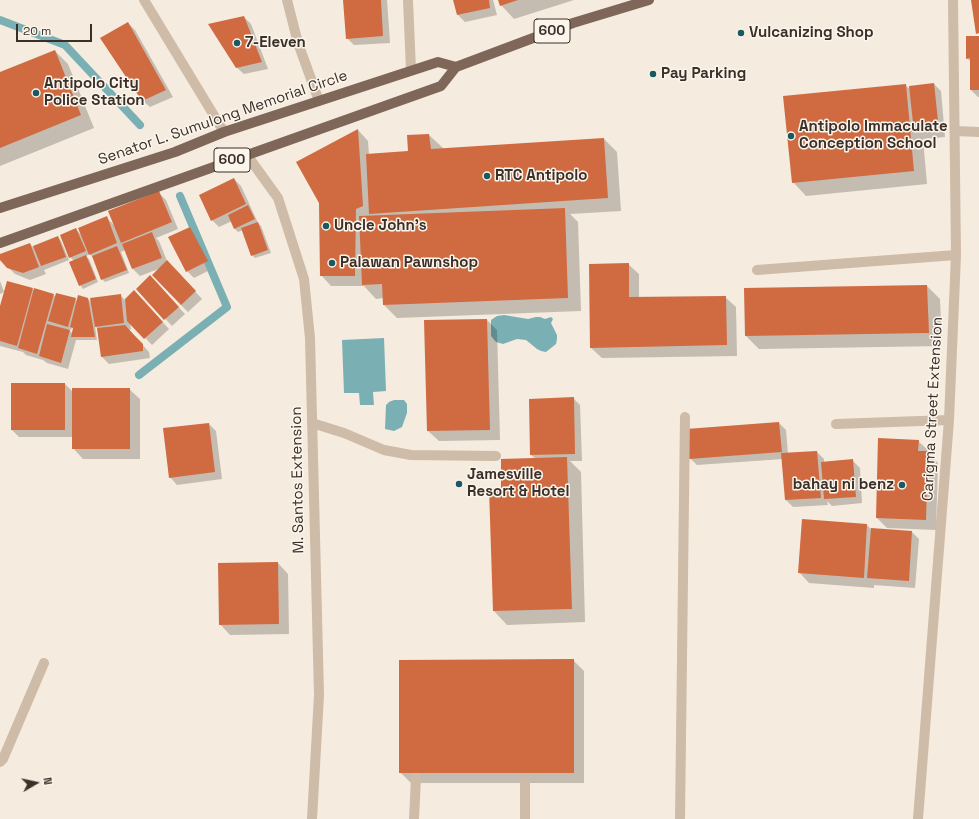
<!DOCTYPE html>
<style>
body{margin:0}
#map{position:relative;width:979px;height:819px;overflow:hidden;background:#f5ebde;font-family:"Space Grotesk",sans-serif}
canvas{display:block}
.north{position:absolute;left:16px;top:763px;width:40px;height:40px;-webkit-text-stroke:3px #fbf5eb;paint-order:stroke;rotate:81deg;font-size:11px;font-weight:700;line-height:16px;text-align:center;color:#3b2f29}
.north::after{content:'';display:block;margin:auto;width:14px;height:18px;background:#3b2f29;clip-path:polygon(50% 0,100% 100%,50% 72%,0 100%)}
.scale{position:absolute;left:16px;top:24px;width:76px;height:18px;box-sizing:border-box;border:2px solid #3b2f29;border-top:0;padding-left:5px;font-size:12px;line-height:14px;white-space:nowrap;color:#3b2f29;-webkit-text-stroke:3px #fbf5eb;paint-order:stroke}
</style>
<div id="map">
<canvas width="979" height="819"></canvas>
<div class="north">N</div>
<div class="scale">20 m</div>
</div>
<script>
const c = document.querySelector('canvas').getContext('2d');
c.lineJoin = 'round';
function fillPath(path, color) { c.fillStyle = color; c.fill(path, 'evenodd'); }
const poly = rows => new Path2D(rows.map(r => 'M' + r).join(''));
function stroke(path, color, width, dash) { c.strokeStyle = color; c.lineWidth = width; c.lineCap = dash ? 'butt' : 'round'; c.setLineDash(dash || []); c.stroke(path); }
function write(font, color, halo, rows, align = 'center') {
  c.font = font + ' "Space Grotesk",sans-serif'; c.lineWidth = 3; c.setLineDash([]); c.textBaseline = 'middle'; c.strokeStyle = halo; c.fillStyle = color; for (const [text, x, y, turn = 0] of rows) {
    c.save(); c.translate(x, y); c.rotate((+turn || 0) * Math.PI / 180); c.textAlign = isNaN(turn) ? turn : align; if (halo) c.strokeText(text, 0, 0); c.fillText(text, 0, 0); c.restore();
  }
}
const water = poly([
 [504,315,528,319,536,317,540,317,545,319,551,317,553,319,551,323,557,335,557,339,556,344,546,352,541,351,537,349,526,340,517,339,503,344,496,342,491,336,491,320,497,316],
 [384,338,386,391,373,392,374,405,360,405,359,393,344,393,342,340],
 [394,400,404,400,407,404,407,413,402,427,394,431,385,429,386,405,389,402]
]);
const shadow = poly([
 [344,0,387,0,390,43,354,45,347,38],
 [454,0,493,0,497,15,465,22,458,15],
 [499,0,574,0,514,19,501,5],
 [244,17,251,24,268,69,244,74,236,67],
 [128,23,135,30,173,97,150,107,142,100],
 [979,37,979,97,978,97,971,90,971,62,967,58],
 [55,51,68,64,94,128,0,166,0,73],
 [934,84,941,91,945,137,923,139,927,184,806,196,793,182,905,85,911,90],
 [358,130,368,141,369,155,409,152,429,135,443,148,443,149,604,139,617,152,621,211,570,214,578,222,581,311,397,318,384,305,383,298,376,299,364,286,331,286,321,275],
 [234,179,241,186,258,223,261,226,271,253,255,258,252,255,243,230,238,232,235,229,232,221,219,227,212,220],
 [159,193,166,200,178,229,156,238,159,241,167,261,202,299,188,312,181,305,161,268,140,276,133,269,125,250,121,252,129,273,105,282,102,279,94,259,90,254,86,256,89,259,98,282,83,289,80,285,74,261,70,257,76,229,82,236,107,218,115,226],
 [190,228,197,235,214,268,194,278,187,271,170,238],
 [58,237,61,241,69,260,44,270,46,274,30,280,15,274,0,259,0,256,30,244,33,247],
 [628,264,639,274,639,298,725,297,736,307,737,356,602,358,591,348],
 [0,281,4,292,0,294],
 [157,284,185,314,172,326,137,289],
 [927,286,940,299,942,346,759,349,746,336],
 [32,289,35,291,53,295,56,297,75,299,78,302,88,299,92,303,120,295,125,300,141,299,169,329,152,345,130,322,131,329,129,330,149,352,150,358,109,364,102,357,97,328,95,326,97,340,76,340,68,369,47,363,43,360,26,355,23,352,0,346,0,310],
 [73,325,74,325,73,334,68,329,71,330],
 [487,320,497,330,500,440,439,441,428,431],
 [65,384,73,392,129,389,140,399,140,459,83,459,73,448,73,437,19,437,12,430],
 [573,398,580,405,582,461,570,461,581,472,585,622,507,625,494,611,490,489,502,489,536,459,531,455],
 [779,423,786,430,788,454,817,452,824,459,824,462,853,461,860,468,862,503,832,506,827,501,828,505,793,507,786,500,783,459,697,465,690,458],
 [209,424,216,431,222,479,177,485,170,477],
 [918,441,929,451,929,454,938,463,936,530,887,528,877,518],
 [867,525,871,529,912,532,919,539,915,588,874,585,874,588,809,583,799,572],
 [278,563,288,574,289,634,230,635,220,624],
 [573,660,584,671,584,783,411,783,400,772]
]);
const stream = poly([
 [0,20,65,45,140,125],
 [139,375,227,307,180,196]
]);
const building = poly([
 [343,0,381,0,383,36,346,39],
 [453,0,489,0,490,8,457,15],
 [498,0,518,0,500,6],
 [971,0,979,0,979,33,976,34],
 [244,16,262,62,236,68,208,24],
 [128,22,166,90,142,101,100,38],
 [966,36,979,36,979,90,970,90,970,58,966,59],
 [55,50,81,115,0,148,0,72],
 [934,83,939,130,914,132,909,86],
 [906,84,914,171,792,183,783,96],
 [358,129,363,206,356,209,355,276,320,276,319,203,296,162],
 [429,134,431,149,604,138,608,198,369,214,366,154,408,151,407,135],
 [234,178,246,204,211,221,199,195],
 [159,191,172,222,121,243,108,211],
 [248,205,255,219,234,229,228,215],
 [565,208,568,298,383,305,382,284,362,285,359,216],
 [107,216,117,243,89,255,78,228],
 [258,222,268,250,251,256,241,228],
 [190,227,208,261,186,272,168,237],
 [76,228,86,251,69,258,60,235],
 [152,232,162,258,132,269,122,244],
 [58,236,66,257,41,266,33,246],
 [30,243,39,267,23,273,7,268,0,260,0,254],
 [117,246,127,270,101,280,92,256],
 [86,255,96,279,79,286,69,262],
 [167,260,196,291,181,305,152,275],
 [629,263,629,297,726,296,727,345,590,348,589,264],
 [150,275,179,307,164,320,136,289],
 [7,281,33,288,17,346,0,341,0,306],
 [927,285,929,333,745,336,744,288],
 [34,288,54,294,37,354,18,348],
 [134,290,163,322,144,339,127,321,125,299],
 [56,293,76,298,68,327,48,321],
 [121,294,124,323,95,327,90,298],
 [78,295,88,298,95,337,71,337,73,328,70,327],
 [487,319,490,430,427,431,424,320],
 [47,324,70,330,61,363,39,356],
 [125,325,135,336,143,344,143,351,101,357,97,328],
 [11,383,65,383,65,430,11,430],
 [72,388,130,388,130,449,72,449],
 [574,397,575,454,530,455,529,399],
 [779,422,782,452,689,459,686,429],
 [209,423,215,472,169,478,163,428],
 [878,438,919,440,918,451,928,451,926,520,876,518],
 [817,451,821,498,785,500,781,453],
 [567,457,572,609,493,611,489,488,501,488,501,459],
 [853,459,856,497,824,499,821,462],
 [802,519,867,524,864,578,798,573],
 [871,528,912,531,909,581,867,578],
 [278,562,279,624,219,625,218,563],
 [574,659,574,773,399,773,399,660]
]);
const minor = poly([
 [144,0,224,132],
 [287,0,298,43,319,101],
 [408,0,411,70],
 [955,131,979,132],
 [247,155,278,198,304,279,310,338,319,695,312,819],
 [757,270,956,255],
 [312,423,344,433,384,450,411,455,496,456],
 [836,424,949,420],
 [0,762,3,759,44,663],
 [414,819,416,778],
 [525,819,525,782],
 [680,819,685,417],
 [918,819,949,420,956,255,953,0]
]);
const major = poly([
 [0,208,175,152,224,132,438,62,456,67],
 [0,243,441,86,456,67,573,23,649,0]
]);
const markers = [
 [741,33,4,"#1a5960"],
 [237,43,4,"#1a5960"],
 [653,74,4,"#1a5960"],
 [36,93,4,"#1a5960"],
 [791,136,4,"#1a5960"],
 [487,176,4,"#1a5960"],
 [326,226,4,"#1a5960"],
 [332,263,4,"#1a5960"],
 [459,484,4,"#1a5960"],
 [902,485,4,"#1a5960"]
];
const shields = [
 [552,31,36],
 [232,160,36]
];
const shieldNames = [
 ["600",552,31],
 ["600",232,160]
];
const poiNames = [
 ["Vulcanizing Shop",749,33],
 ["7-Eleven",245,43],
 ["Pay Parking",661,74],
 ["Antipolo City",44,84],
 ["Police Station",44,101],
 ["Antipolo Immaculate",799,127],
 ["Conception School",799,144],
 ["RTC Antipolo",495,176],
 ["Uncle John's",334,226],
 ["Palawan Pawnshop",340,263],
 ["Jamesville",467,475],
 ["Resort & Hotel",467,492],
 ["bahay ni benz",894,485,"right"]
];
const streetNames = [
 ["Senator L. Sumulong Memorial Circle",223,118,-19],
 ["Carigma Street Extension",933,409,-87],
 ["M. Santos Extension",298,480,-91]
];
fillPath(water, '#7ab0b4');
fillPath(shadow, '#0003');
stroke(stream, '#7ab0b4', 8);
fillPath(building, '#d06a41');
stroke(minor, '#cebba8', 10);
stroke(major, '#7e6759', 10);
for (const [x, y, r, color] of markers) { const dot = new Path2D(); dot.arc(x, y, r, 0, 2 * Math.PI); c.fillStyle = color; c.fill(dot); stroke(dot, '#fbf5eb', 1.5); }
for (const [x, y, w] of shields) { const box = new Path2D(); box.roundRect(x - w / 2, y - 12, w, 24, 3); c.fillStyle = '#fbf5eb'; c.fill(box); stroke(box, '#3b2f29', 1); }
write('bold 14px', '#3b2f29', null, shieldNames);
write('bold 15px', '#3b2f29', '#fbf5eb', poiNames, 'left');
write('15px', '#3b2f29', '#fbf5eb', streetNames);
</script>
